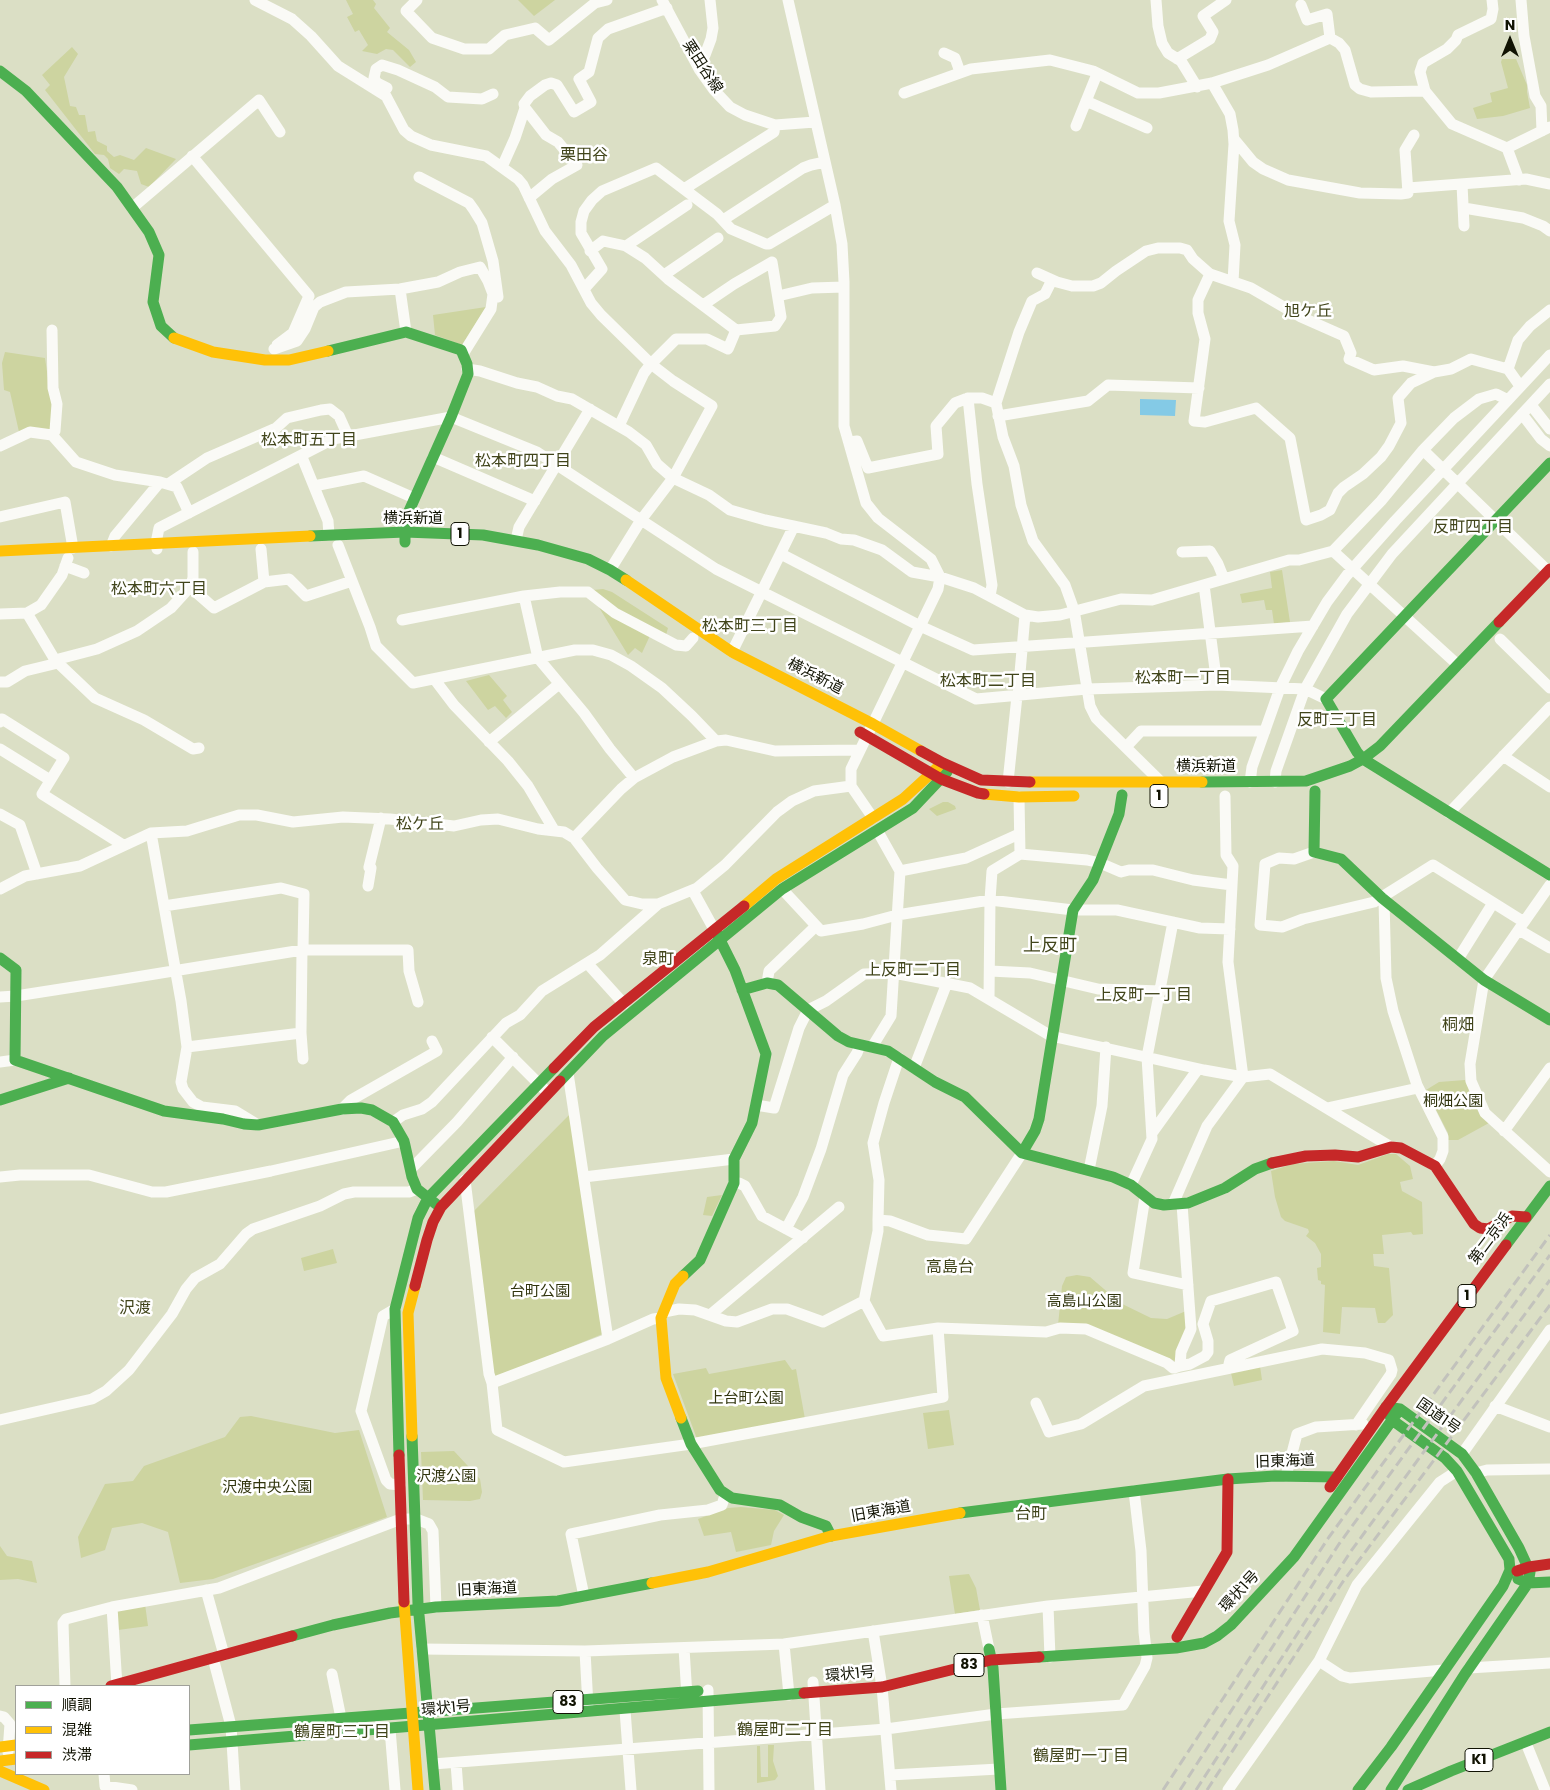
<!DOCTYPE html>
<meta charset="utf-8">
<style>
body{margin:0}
#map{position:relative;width:1550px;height:1790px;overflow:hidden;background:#dbdfc5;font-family:Poppins,"Noto Sans JP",sans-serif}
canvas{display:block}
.legend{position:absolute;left:15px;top:1685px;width:175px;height:90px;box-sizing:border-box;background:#fff;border:1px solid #a0a19a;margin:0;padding:6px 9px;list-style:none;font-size:15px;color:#111303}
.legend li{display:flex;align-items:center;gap:10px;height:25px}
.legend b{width:25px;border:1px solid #a0a19a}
.north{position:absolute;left:1485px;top:15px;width:50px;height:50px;-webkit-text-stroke:4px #fff;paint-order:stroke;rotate:0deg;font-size:14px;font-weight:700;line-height:20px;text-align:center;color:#111303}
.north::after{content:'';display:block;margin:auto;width:18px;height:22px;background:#111303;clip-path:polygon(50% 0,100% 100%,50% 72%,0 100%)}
</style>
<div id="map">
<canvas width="1550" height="1790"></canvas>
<ul class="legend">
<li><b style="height:6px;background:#4caf50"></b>順調</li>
<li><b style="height:6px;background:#ffc107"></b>混雑</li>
<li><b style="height:6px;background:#c62828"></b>渋滞</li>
</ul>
<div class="north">N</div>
</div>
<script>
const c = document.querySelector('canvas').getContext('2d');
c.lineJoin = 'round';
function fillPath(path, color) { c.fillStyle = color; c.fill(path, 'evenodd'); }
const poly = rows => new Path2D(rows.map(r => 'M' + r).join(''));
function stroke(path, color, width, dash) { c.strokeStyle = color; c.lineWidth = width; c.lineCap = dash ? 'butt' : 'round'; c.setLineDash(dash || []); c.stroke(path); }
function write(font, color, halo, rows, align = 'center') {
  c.font = font + ' Poppins,"Noto Sans JP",sans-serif'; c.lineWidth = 5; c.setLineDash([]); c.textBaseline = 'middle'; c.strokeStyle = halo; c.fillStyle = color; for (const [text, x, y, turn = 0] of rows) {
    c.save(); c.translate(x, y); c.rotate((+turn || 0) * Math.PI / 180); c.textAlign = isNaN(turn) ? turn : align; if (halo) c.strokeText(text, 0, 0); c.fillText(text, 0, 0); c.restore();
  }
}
const green = poly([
 [346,0,373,0,376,4,374,8,390,28,387,32,409,50,416,62,410,67,393,50,386,49,377,54,362,51,368,45,359,30,355,32,347,17,353,14],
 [518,0,555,0,534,16],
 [72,47,78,54,64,77,70,106,76,107,79,115,85,115,88,132,95,131,97,141,107,146,107,151,114,157,120,155,134,160,146,148,176,159,149,187,141,184,137,171,124,169,119,174,110,168,108,159,104,155,95,154,45,90,50,85,42,75],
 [1502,59,1516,59,1527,85,1527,92,1530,108,1503,116,1477,119,1473,108,1492,102,1490,93,1508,88,1501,62],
 [486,307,462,345,435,335,433,315],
 [5,352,45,358,52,406,52,430,19,432,10,392,4,390,2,363],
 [1282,570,1290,622,1274,624,1272,610,1266,610,1264,600,1242,603,1240,594,1272,588,1270,572],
 [603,589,612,592,668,628,666,635,653,629,642,653,635,648,628,655,600,609,593,590],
 [489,675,507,696,503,700,512,712,506,718,495,706,488,710,466,681],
 [943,802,948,802,955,806,956,809,937,816,929,809],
 [1465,1080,1480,1114,1489,1123,1458,1140,1448,1140,1448,1133,1426,1090,1439,1082],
 [572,1112,605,1333,497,1377,491,1374,470,1215],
 [1388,1154,1396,1154,1410,1166,1413,1179,1400,1182,1402,1191,1422,1202,1423,1234,1413,1235,1411,1232,1382,1235,1384,1254,1373,1254,1374,1266,1389,1268,1393,1315,1385,1323,1378,1323,1375,1308,1342,1307,1340,1334,1323,1332,1325,1285,1321,1284,1321,1281,1318,1280,1317,1268,1321,1267,1321,1254,1315,1243,1306,1236,1309,1232,1308,1229,1285,1221,1281,1217,1275,1197,1271,1171,1293,1164,1334,1161,1358,1165],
 [722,1195,712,1216,703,1215,707,1197],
 [333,1249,337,1263,304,1271,301,1258],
 [1077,1275,1090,1277,1111,1295,1112,1299,1151,1318,1167,1319,1186,1311,1187,1328,1175,1361,1085,1325,1058,1325,1062,1286,1066,1277],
 [785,1360,792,1370,796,1369,805,1419,697,1439,673,1374,706,1368,709,1374],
 [1260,1366,1262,1380,1234,1386,1231,1373],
 [949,1410,954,1445,928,1449,923,1413],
 [251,1416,335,1433,359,1430,387,1517,213,1579,180,1583,168,1532,142,1523,112,1528,105,1550,81,1558,78,1537,105,1484,133,1481,144,1466,225,1437,240,1417],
 [454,1451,480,1479,482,1492,480,1499,470,1501,423,1500,421,1452],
 [741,1507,775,1510,784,1515,774,1531,771,1545,736,1552,731,1532,704,1536,698,1519,728,1508],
 [0,1546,7,1556,32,1561,37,1583,18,1579,0,1580],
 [969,1574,976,1588,980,1610,955,1614,949,1576],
 [145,1604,148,1626,118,1630,116,1609],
 [768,1745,774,1745,773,1761,778,1776,775,1780,757,1783,757,1746,760,1746,761,1777,768,1777]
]);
const water = poly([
 [1140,399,1176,400,1175,416,1140,415]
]);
const street = poly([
 [255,0,292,19,311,36,338,66,386,96,404,130,411,136,431,145,486,156,518,179,523,185,545,231,571,265,591,303,601,315,651,364,673,381,712,406,673,478,641,520,610,570],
 [417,0,406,11,432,38,464,49,489,49,505,35,535,28,549,40,595,3,607,0],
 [662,0,699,69,714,90,730,107,745,115,775,125,815,122],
 [788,0,835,205,842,244,844,282,844,426,866,503,878,518,931,559,940,577,938,589,851,769,851,786,873,818],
 [1156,0,1158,26,1162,43,1168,53,1181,61,1197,87],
 [1521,0,1524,36,1535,96,1541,106,1542,131],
 [1301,5,1307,20,1327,14,1330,38],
 [944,53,955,58,960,72],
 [1177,59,1210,39,1213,32,1203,16,1226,0],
 [696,63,705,55,711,39,713,28,710,0],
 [1212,83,1230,114,1233,130,1234,144,1229,221,1235,245,1233,282],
 [387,88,377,83,374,78,376,69,382,65,398,70,435,87,448,97,482,99,493,94],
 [1425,91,1420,72,1423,63,1447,49,1456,40,1458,35,1491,19,1493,9,1492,0],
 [904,93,971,69,1050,60,1093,71,1138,93,1159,93,1212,83,1268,65,1330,38,1339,43,1345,50,1355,85,1360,89,1371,92,1425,91,1452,124,1507,148,1519,180],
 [1086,101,1147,128],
 [525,108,546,135,558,142,577,165,552,179,529,198],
 [1076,126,1097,74],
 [1234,139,1253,162,1263,169,1288,180,1360,193,1401,194,1408,193,1405,150,1414,135],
 [1507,148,1550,127],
 [192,156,309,296,293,333,277,345],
 [502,167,515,138,525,108,524,104,530,96,545,85,551,83,557,85,574,112,591,102,579,79,589,72,598,38,608,29,667,8],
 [419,177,469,203,474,210,482,223,493,261,498,297],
 [1462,184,1464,226],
 [1408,188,1526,179,1550,184],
 [684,189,774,132,775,125],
 [132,208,259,100,280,132],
 [1464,208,1523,218,1543,226,1550,231],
 [723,220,803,168,811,165,825,162],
 [626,246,687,205],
 [590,251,603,241,626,246,645,258,668,279,736,330],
 [1037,273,1057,282,1072,286,1093,286,1101,283,1116,271,1146,251,1158,248,1180,248,1187,250,1193,259,1210,274,1251,288,1301,317,1344,336,1351,353,1349,359,1374,370,1403,366,1434,372,1451,369,1471,359,1508,369,1520,386],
 [1210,274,1198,300,1198,313,1205,339,1194,421,1205,422,1256,408,1290,438,1306,520,1321,515,1330,510,1338,493,1344,487,1363,474,1381,457,1389,446,1401,423,1398,398,1411,383,1434,372],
 [664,275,718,238],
 [400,289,406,332],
 [584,289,602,269,581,233,581,222,584,211,592,200,602,191,656,168,717,214,731,229,766,244,769,244,835,205],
 [778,296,812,288,844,287],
 [52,330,53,388,57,404,55,431,52,435],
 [274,349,297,341,305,329,314,307,320,302,346,292,400,289,438,282,460,272,480,267,488,281,493,294,491,309,463,354],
 [467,369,480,371,517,383,537,387,557,396,572,399,584,406,629,432,646,445,657,464,673,478,709,495,730,510,765,520,826,533,841,539,854,540,882,550,912,572,940,577,974,588,1025,615,1038,617,1060,615,1121,599,1152,600,1289,560,1299,560,1333,551,1381,501,1423,450,1454,418,1479,399,1496,394,1508,400],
 [1508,369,1518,340,1530,326,1550,310],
 [968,398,977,484,992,585,990,596],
 [996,403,1019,332,1032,301,1045,294,1052,280],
 [1531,405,1550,429],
 [1522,414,1541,439,1550,446],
 [998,416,1088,401,1108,385,1199,388],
 [619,426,644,373,651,364,676,339,707,339,728,349,736,330,775,326,781,317,772,262,734,284,703,305],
 [849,442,857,441,868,468,938,454,936,426,955,403,968,398,982,398,996,403,1003,437,1014,466,1021,505,1033,541,1065,585,1074,610,1090,706,1096,718,1161,782],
 [0,446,30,432,52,435,76,462,115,475,160,482,177,487,189,513],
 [1423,450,1548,571],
 [302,457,328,521,329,535],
 [433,457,535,501],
 [168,484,207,458,276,428,287,418,321,410,330,409,339,416,348,436],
 [314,486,364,476,414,498],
 [0,517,65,502,73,548],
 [516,540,519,527,590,409],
 [338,545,370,627,376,646,413,683,575,650,593,650,611,655,631,666,662,688,692,716,716,741],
 [111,546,115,536,160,482],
 [157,549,156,543,159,528,333,439,451,417,537,452,716,569,976,699,1087,689,1217,685,1305,689,1326,699],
 [261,549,264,582],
 [1333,551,1458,665],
 [1182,552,1210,551,1218,564,1224,579],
 [781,554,920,626,973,650,1313,626],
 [65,566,84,573],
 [1204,585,1217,685],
 [190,587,214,608,264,582,289,579,306,596,352,581],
 [524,596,538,658,584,713,610,749,634,778],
 [27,613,55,660,95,698,144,720,193,749,199,748],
 [0,614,27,613,41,605,62,575,68,558],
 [402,620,524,596,560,592,588,592,615,613,676,645,686,646,693,638],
 [1500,639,1550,688],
 [732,652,794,526],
 [55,660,97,649,137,631,171,608,190,587,193,578,193,552],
 [435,680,454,705,508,761,528,786,554,830],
 [0,682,7,682,25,671,58,663],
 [1018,696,1025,615],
 [0,722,2,719,64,758,42,794,123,845],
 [489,742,559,684],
 [1126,747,1141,731,1265,731],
 [0,749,50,780],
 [1503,756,1550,787],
 [1008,782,1017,696],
 [1250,782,1252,767,1280,688,1298,651,1327,602,1347,575,1395,521,1550,355],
 [1275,782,1276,771,1305,689,1347,614,1392,554,1550,384],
 [1019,797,1020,854,1087,860,1100,863,1121,872,1129,870,1153,870,1193,880,1232,885],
 [1449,813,1550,707],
 [0,814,20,825,37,874],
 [151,833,181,1001,187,1047,181,1082,183,1089,193,1102,202,1107,235,1111,258,1125],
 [574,838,621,789,634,778,673,757,716,741,726,740,775,751,859,750],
 [1314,852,1294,859,1279,858,1265,864,1260,925,1282,927,1303,919,1374,902,1433,865,1524,922,1550,885],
 [900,871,966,858,1019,834],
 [368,886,371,868,369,867,381,818],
 [0,889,25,876,80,866,151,833,187,831,239,815,257,815,293,822,343,817,390,819,454,826,481,820,498,819,538,829,564,832,574,838,597,868,625,900,642,904,658,904],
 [782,889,821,931,863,924,897,915,990,900,1073,910,1117,910,1200,928,1230,929],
 [693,891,715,931],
 [1384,900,1386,978,1393,1011,1417,1085,1443,1137,1443,1151,1440,1159,1435,1166],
 [164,906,281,888,304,894,303,949],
 [1524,922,1484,980,1470,1064,1471,1081,1485,1113,1550,1172],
 [1519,930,1550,948],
 [302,950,301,1033,303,1059],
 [1458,959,1493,903],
 [587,963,624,1004],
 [990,971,1030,973,1098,989,1161,991],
 [767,983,769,971,816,926],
 [0,997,16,996,112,981,302,950,408,950,409,971,418,1002],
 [989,999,990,900,992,871,1020,854],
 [492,1037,544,1089],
 [187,1047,301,1033],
 [872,1047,891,1016,900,871,877,830],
 [0,1062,15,1060],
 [914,1068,947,983],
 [568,1073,608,1339],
 [756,1105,774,1108,799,1028,808,1010,826,1001,864,974,894,973,970,988,1051,1036,1204,1070,1243,1077,1270,1074,1391,1147],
 [1327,1108,1418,1088],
 [342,1109,351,1100,437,1051,432,1041],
 [393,1122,403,1115,422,1109,432,1102,506,1023,520,1015,542,991,600,955,658,904,697,888,725,865,777,812,792,801,814,791,851,786],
 [1504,1131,1550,1068],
 [1152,1133,1198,1069],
 [411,1169,457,1122,513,1057],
 [1089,1170,1102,1106,1106,1047],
 [0,1177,20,1175,89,1175,152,1192,166,1192,271,1171,404,1141],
 [584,1177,734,1159],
 [465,1180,489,1374,492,1383],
 [734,1183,739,1183,745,1186,762,1216,803,1238],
 [1131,1185,1152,1139,1147,1057,1173,922],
 [1145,1197,1133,1273,1188,1285],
 [1173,1204,1207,1126,1243,1077,1228,962,1233,866,1226,855,1225,796],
 [878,1220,879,1180,873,1143,884,1103,899,1058],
 [786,1229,803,1197,821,1149,843,1075,857,1053,860,1045],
 [864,1301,883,1336,938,1328,1046,1332,1060,1328,1086,1329,1167,1363,1173,1368],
 [395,1309,383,1316,361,1411,386,1480,390,1484,400,1485],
 [664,1312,679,1309,695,1310,726,1321,737,1322,772,1309,787,1309,823,1322,864,1301,878,1231,878,1220,890,1221,928,1235,966,1239,1022,1153],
 [710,1315,839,1207],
 [661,1318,653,1319,608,1339,492,1383,497,1430,564,1462,691,1444,943,1397,938,1328],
 [1180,1366,1190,1364,1205,1356,1208,1352,1208,1341,1203,1324,1211,1301,1276,1282,1293,1331,1230,1360,1228,1368],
 [1174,1368,1180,1366,1181,1352,1191,1329,1182,1204],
 [1036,1403,1049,1432,1081,1424,1144,1386,1322,1349,1365,1353,1389,1360,1392,1370,1391,1374,1356,1425],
 [1495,1406,1550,1427],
 [0,1420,92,1399,106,1391,129,1370,172,1314,186,1289,195,1278,220,1264,246,1234,253,1229,320,1206,344,1194,354,1192,409,1192,417,1189],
 [1462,1454,1550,1330],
 [1476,1473,1487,1470,1550,1469],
 [1286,1476,1297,1434,1316,1427,1363,1424],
 [206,1590,224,1655],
 [584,1596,571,1534,660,1515,708,1510,722,1505,725,1495],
 [1048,1606,1050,1657],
 [112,1607,117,1686],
 [982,1615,989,1649],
 [873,1631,882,1687,891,1790],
 [784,1644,789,1695],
 [684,1648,687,1697],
 [422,1649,585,1651,784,1644,1048,1606,1203,1591],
 [585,1651,588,1706],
 [213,1658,231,1726,235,1790],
 [1319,1661,1342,1676,1350,1678,1444,1670],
 [1469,1668,1550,1663],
 [332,1674,341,1718],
 [813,1682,820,1790],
 [65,1686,63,1623,66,1619,112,1607,219,1588,401,1519,416,1519,429,1524,433,1531,436,1607],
 [708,1690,709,1790],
 [625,1710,631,1790],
 [0,1716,4,1717,10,1724],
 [390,1729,395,1790],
 [1528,1748,1545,1790],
 [8,1752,10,1724],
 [456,1763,458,1790],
 [433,1764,886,1729,996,1714,1123,1705,1145,1666,1147,1658,1144,1632,1141,1551,1134,1491],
 [104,1774,105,1786,132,1790],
 [890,1775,999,1769],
 [1228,1790,1319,1661,1357,1585,1440,1482,1457,1471]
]);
const fast = poly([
 [0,71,26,91,117,187,149,232,159,255,153,302,161,326,174,338],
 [328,351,406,332,461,350,467,364,468,374,451,417,405,520,405,542],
 [1550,463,1326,699,1357,752,1363,759,1550,875],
 [310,536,405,532,483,535,538,545,588,559,610,570,626,580],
 [1202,782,1306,781,1350,766,1363,759,1380,746,1499,622],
 [1315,791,1314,852,1341,859,1382,898,1484,980,1550,1020],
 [0,958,16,970,15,1060,164,1111,223,1119,244,1124,258,1125,342,1109,361,1108,372,1110,393,1122,404,1141,412,1177,417,1189,436,1204],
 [742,990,767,983,778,985,838,1036,849,1042,888,1051,935,1082,965,1097,1022,1153,1113,1177,1131,1185,1154,1203,1164,1205,1188,1203,1225,1188,1255,1169,1272,1163],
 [560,1081,603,1036,782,889,913,808,947,772],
 [0,1100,69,1078],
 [1022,1153,1035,1131,1039,1119,1073,910,1093,880,1119,814,1122,795],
 [1506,1245,1550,1186],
 [683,1276,700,1260,734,1183,734,1159,752,1123,766,1054,735,970,716,932],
 [1386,1407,1400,1409,1462,1454,1476,1473,1519,1548,1530,1572,1528,1583,1465,1674,1391,1790],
 [681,1418,691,1444,720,1490,732,1498,780,1505,801,1517,826,1526,831,1536],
 [412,1436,418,1604,435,1790],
 [399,1455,395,1309,418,1218,428,1198,554,1068],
 [960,1513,1228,1479,1275,1476,1337,1477],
 [1518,1579,1528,1583,1550,1582],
 [292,1636,333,1625,390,1613,436,1607,558,1601,652,1583],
 [989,1649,993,1668,1001,1790],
 [1039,1657,1176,1648,1204,1643,1217,1636,1231,1625,1294,1557,1400,1409],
 [189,1730,698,1691],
 [189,1745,804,1693],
 [1358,1790,1391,1747,1503,1586,1510,1570,1509,1559,1457,1471,1445,1458,1392,1420,1389,1414],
 [1408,1790,1451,1771,1550,1732]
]);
const slow = poly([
 [174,338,213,352,265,360,289,360,328,351],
 [0,551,310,536],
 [626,580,732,652,873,724,921,751],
 [1030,782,1202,782],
 [984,794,1019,797,1074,796],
 [744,906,776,879,903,799,938,767],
 [681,1418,666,1378,661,1318,675,1284,683,1276],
 [412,1436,408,1313,415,1286],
 [652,1583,708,1572,831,1536,960,1513],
 [404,1602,418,1790],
 [0,1747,16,1745],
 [0,1761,16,1759],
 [0,1771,44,1790]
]);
const jam = poly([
 [1499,622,1550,569],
 [860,732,941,779,978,793,984,794],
 [921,751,943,763,981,780,1030,782],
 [554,1068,594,1027,744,906],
 [1272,1163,1306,1156,1335,1155,1358,1157,1391,1147,1401,1148,1435,1166,1474,1224,1480,1228,1488,1229,1512,1216,1526,1217],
 [415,1286,427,1240,433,1222,441,1207,560,1081],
 [1386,1407,1506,1245],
 [399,1455,404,1602],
 [1330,1487,1386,1407],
 [1517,1571,1529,1567,1550,1564],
 [1177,1637,1227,1552,1228,1479],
 [111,1686,292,1636],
 [804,1693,882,1687,991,1660,1039,1657]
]);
const rail = poly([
 [1163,1790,1329,1537,1550,1235],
 [1180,1790,1339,1544,1550,1255],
 [1196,1790,1351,1551,1550,1280],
 [1207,1790,1342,1583,1550,1305]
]);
const shields = [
 [460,534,18],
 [1159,796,18],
 [1467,1296,18],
 [969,1665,30],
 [568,1702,30],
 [1479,1760,28]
];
const shieldNames = [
 ["1",460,534],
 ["1",1159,796],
 ["1",1467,1296],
 ["83",969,1665],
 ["83",568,1702],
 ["K1",1479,1760]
];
const streetNames = [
 ["栗田谷線",702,67,57],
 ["横浜新道",413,519],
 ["横浜新道",815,677,27],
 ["横浜新道",1206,767],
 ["第二京浜",1491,1239,-53],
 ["国道1号",1438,1417,35],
 ["旧東海道",1285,1462,-2],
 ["旧東海道",881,1512,-10],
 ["旧東海道",487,1590,-3],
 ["環状1号",1240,1592,-47],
 ["環状1号",850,1675,-5],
 ["環状1号",446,1709,-5]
];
const parkNames = [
 ["桐畑公園",1453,1102],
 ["台町公園",540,1292],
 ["高島山公園",1084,1302],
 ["上台町公園",746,1399],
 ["沢渡公園",446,1477],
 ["沢渡中央公園",267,1488]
];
const neighbourhoodNames = [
 ["栗田谷",584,156],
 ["旭ケ丘",1308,312],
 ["松本町五丁目",309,441],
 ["松本町四丁目",523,462],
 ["反町四丁目",1473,528],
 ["松本町六丁目",159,590],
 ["松本町三丁目",750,627],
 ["松本町一丁目",1183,679],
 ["松本町二丁目",988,682],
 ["反町三丁目",1337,721],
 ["松ケ丘",420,825],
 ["泉町",658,960],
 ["上反町二丁目",913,971],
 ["上反町一丁目",1144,996],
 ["桐畑",1458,1026],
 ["高島台",950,1268],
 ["沢渡",135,1309],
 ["台町",1031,1515],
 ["鶴屋町二丁目",785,1731],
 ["鶴屋町三丁目",342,1733],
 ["鶴屋町一丁目",1081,1757]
];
const quarterNames = [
 ["上反町",1050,946]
];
fillPath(green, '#cdd4a0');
fillPath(water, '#84cae6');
stroke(street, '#fafaf6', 11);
stroke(fast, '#4caf50', 11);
stroke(slow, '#ffc107', 11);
stroke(jam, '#c62828', 11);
stroke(rail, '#c2c2bc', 3, [10, 5]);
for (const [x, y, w] of shields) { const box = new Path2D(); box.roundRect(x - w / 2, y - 11.5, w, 23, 4); c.fillStyle = '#fff'; c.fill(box); stroke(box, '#111303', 1); }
write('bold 14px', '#111303', null, shieldNames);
write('15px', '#111303', '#fff', streetNames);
write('15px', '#31350e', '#fff', parkNames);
write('16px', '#41451b', '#fff', neighbourhoodNames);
write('18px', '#41451b', '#fff', quarterNames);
</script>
